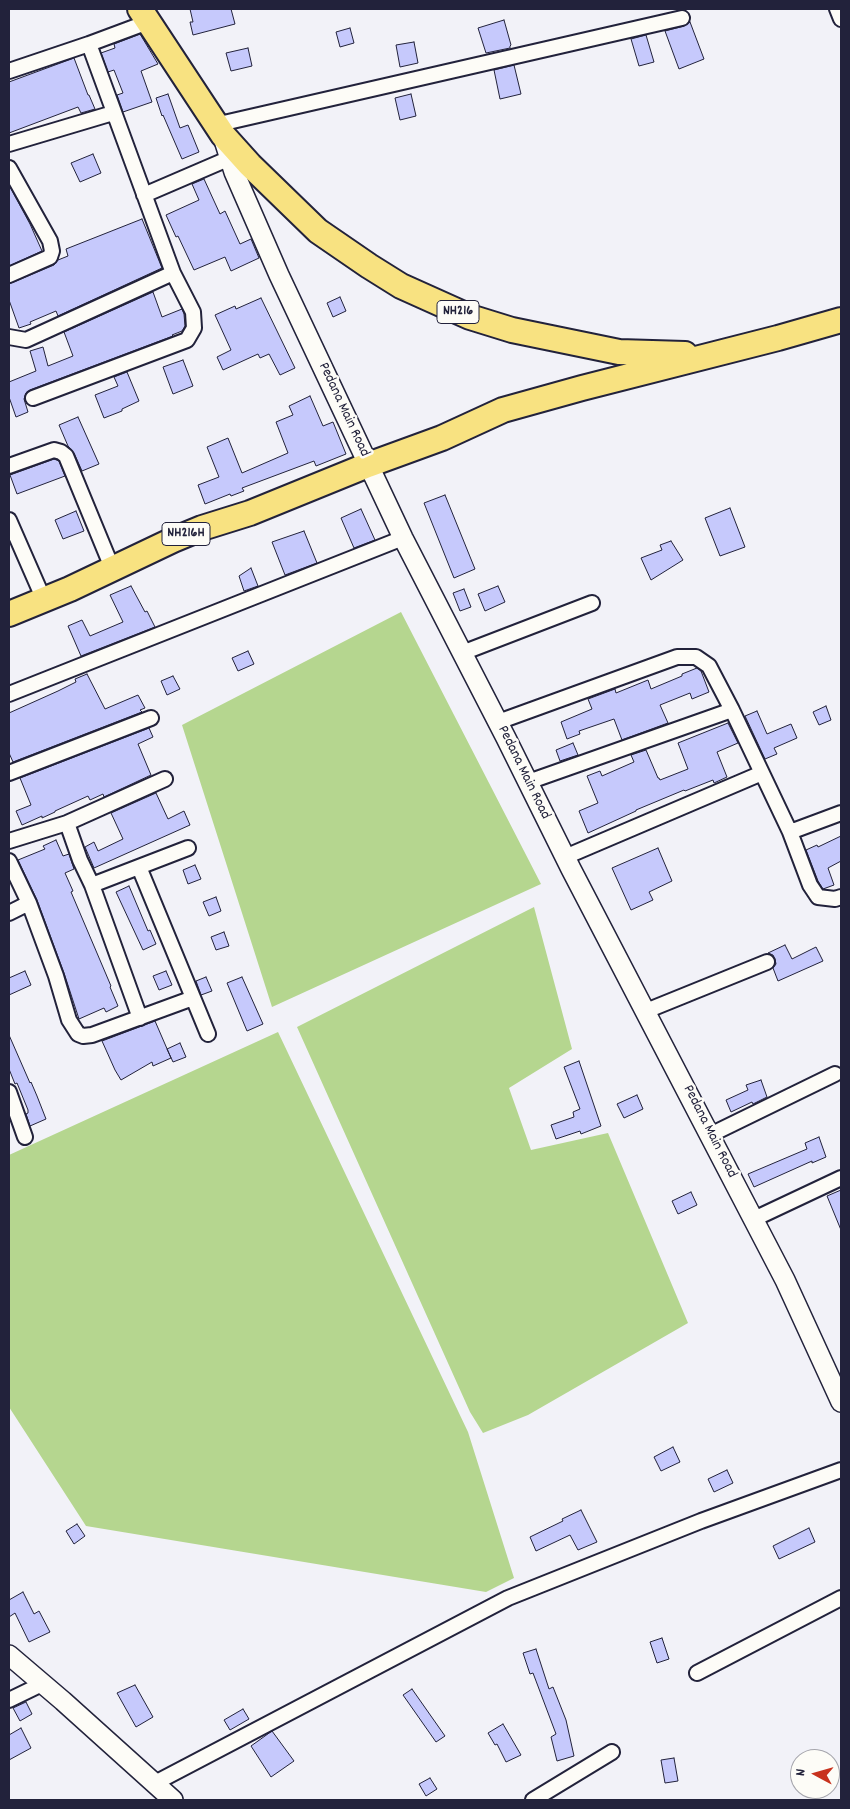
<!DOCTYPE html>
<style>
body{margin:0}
#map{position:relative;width:850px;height:1809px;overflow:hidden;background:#f2f2f8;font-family:Dekko,sans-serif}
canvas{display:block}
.frame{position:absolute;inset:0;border:10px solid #22223b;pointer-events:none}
.north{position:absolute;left:790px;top:1749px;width:50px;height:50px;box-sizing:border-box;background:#fdfcf7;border:1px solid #a5a5ac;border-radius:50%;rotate:276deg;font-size:14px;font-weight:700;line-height:20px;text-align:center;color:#22223b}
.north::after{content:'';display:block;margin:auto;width:18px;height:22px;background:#c8321e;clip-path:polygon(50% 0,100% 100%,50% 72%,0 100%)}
</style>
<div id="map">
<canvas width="850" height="1809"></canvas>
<div class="frame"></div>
<div class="north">N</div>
</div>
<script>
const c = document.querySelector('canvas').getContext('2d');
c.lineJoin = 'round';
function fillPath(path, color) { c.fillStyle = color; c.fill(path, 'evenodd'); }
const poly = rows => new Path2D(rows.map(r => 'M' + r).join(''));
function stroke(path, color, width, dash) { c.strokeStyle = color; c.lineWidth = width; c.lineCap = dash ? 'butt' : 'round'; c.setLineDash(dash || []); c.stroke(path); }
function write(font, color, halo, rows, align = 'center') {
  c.font = font + ' Dekko,sans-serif'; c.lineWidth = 5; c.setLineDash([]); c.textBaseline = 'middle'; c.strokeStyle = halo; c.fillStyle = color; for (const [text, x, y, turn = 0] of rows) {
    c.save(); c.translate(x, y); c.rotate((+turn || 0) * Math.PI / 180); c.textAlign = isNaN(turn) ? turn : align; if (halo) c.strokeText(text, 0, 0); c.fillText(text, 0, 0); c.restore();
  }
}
const green = poly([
 [401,612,541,884,272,1007,182,725],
 [534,907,572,1049,509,1088,531,1150,608,1133,688,1323,528,1415,483,1433,470,1412,297,1027],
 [278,1032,468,1432,514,1578,486,1592,86,1526,9,1407,9,1155]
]);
const building = poly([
 [190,9,231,9,235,24,193,35,190,22,193,22,190,9],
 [504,20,511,45,510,46,510,48,486,53,478,28,504,20],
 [690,22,704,59,679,69,665,31,684,26,690,22],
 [350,28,354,43,340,47,336,32,350,28],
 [140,34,158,64,141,71,152,102,123,112,117,95,123,93,114,70,108,72,101,53,115,48,114,44,140,34],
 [646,35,654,62,639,66,631,39,646,35],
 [414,42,418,63,400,67,396,45,414,42],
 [248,48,252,66,231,71,226,53,248,48],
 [74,58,88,95,89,95,95,109,81,113,78,107,9,133,9,82,74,58],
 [514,65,521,94,500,99,494,70,514,65],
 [168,94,180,128,188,125,199,152,182,159,163,115,162,116,156,98,168,94],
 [411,94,416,116,400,120,395,98,411,94],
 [93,154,101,173,80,182,71,163,93,154],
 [204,179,220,214,225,211,240,244,251,239,259,258,231,271,225,257,194,270,178,236,176,237,166,215,199,200,192,184,204,179],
 [9,185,30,224,42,251,9,266,9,185],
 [142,219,162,268,58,316,56,311,30,322,31,324,19,328,9,300,9,284,54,265,58,260,68,256,66,249,142,219],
 [153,292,162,317,182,309,184,314,185,326,182,331,172,335,173,336,30,390,26,393,24,399,28,412,16,417,9,397,9,382,36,371,30,351,43,347,48,366,73,356,64,332,153,292],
 [340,297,346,311,333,317,327,303,340,297],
 [261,298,295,368,280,375,269,354,260,358,258,354,223,370,217,357,231,350,215,315,235,306,236,309,261,298],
 [183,360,193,386,173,394,163,367,183,360],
 [127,372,139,401,122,409,122,411,104,418,95,395,118,386,114,377,127,372],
 [310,396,323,426,333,422,346,454,316,466,314,461,242,488,244,491,231,496,230,494,205,504,198,485,219,477,207,447,228,438,242,473,288,453,276,422,293,415,289,406,310,396],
 [78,417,99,464,82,471,74,453,68,446,59,425,78,417],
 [54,459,59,461,65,476,17,494,10,475,54,459],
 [445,495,475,569,454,578,424,503,445,495],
 [730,508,745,547,720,556,705,518,730,508],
 [361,509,375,540,354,548,341,518,361,509],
 [76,511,84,531,63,539,55,520,76,511],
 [304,531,317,563,285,575,272,542,304,531],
 [671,541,683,560,651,580,641,558,662,550,660,545,671,541],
 [251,568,258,586,244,591,239,576,251,568],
 [131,586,145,612,147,611,155,627,81,656,68,626,82,620,90,636,123,622,110,595,131,586],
 [498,586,505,602,485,611,478,594,498,586],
 [464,589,471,607,460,611,453,593,464,589],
 [248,651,254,664,238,671,232,658,248,651],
 [697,668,701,671,709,692,692,699,690,693,660,705,668,723,622,740,614,719,579,731,580,734,567,739,561,722,592,709,588,699,615,689,616,693,648,680,651,689,682,676,682,674,697,668],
 [87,674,105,709,138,695,145,708,140,710,142,712,13,762,9,753,9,713,58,691,76,682,75,679,87,674],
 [173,676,180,689,167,695,161,681,173,676],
 [826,706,831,720,819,725,813,712,826,706],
 [757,711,767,734,791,724,797,738,774,748,777,754,765,759,745,716,757,711],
 [728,723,738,743,717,752,727,777,714,783,713,780,685,791,684,790,636,810,636,811,588,833,579,811,598,803,587,776,600,771,602,776,634,762,631,755,646,750,658,778,659,778,660,780,688,769,678,743,728,723],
 [149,728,153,737,138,744,151,775,104,797,103,794,90,800,88,796,55,811,55,812,42,818,42,816,22,825,16,811,31,805,20,778,149,728],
 [573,743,578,755,560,761,556,750,573,743],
 [156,793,168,819,184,811,190,825,94,868,85,847,94,842,98,851,123,839,111,813,156,793],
 [841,836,841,861,828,868,834,885,823,889,818,881,806,850,817,845,818,847,841,836],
 [56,840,63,856,69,854,74,869,65,873,73,891,71,892,111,986,110,987,118,1006,106,1012,104,1008,79,1019,64,973,37,900,18,860,45,849,43,846,56,840],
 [658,848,672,881,649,892,653,900,631,910,612,868,658,848],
 [195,865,201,879,188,884,183,870,195,865],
 [129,886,148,931,150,930,156,944,143,950,116,892,129,886],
 [216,897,221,911,209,916,203,902,216,897],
 [224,932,229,946,216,950,211,937,224,932],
 [785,945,792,959,816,947,823,961,778,981,773,968,776,964,775,959,773,955,768,953,785,945],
 [25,971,31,985,9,995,9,978,25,971],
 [166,971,172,985,159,990,153,976,166,971],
 [206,977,212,991,201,995,196,981,206,977],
 [242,977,263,1024,247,1031,227,983,242,977],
 [155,1021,171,1058,153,1066,152,1062,121,1080,115,1070,102,1041,155,1021],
 [9,1035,30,1083,31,1082,37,1096,46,1119,30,1126,26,1114,28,1113,28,1110,17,1083,15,1084,9,1069,9,1035],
 [180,1043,186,1057,173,1062,167,1049,180,1043],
 [579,1061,601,1126,581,1134,580,1131,556,1139,551,1125,574,1117,573,1112,580,1109,564,1067,579,1061],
 [761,1080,767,1097,753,1104,752,1102,731,1112,726,1100,748,1090,746,1085,761,1080],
 [637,1095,643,1109,624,1118,617,1104,637,1095],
 [819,1137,826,1157,812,1163,812,1161,754,1187,748,1174,807,1149,805,1143,819,1137],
 [841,1190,841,1230,827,1196,841,1190],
 [691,1192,697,1205,678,1214,672,1201,691,1192],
 [673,1447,680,1462,661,1471,654,1457,673,1447],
 [727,1470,733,1483,714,1492,708,1479,727,1470],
 [581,1510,597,1542,578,1550,570,1535,536,1551,530,1537,563,1521,562,1519,581,1510],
 [77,1524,85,1536,74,1544,66,1531,77,1524],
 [809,1528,815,1542,779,1559,773,1546,809,1528],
 [23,1592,34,1614,39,1611,50,1632,29,1642,15,1613,9,1617,9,1600,23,1592],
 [662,1638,669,1659,657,1663,650,1642,662,1638],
 [536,1649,549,1689,553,1687,566,1720,574,1756,557,1761,551,1737,556,1734,533,1673,530,1674,523,1653,536,1649],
 [135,1685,153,1717,136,1727,117,1693,135,1685],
 [412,1689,445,1736,436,1742,403,1695,412,1689],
 [26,1702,32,1714,20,1721,13,1708,26,1702],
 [243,1709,249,1719,230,1730,224,1720,243,1709],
 [503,1724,521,1755,506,1762,497,1744,495,1745,488,1733,503,1724],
 [21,1728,31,1748,9,1760,9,1735,21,1728],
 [272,1731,294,1761,271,1777,251,1746,272,1731],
 [674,1758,678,1781,665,1783,661,1760,674,1758],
 [430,1778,437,1789,426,1796,419,1784,430,1778]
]);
const street = poly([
 [837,9,841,19],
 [9,71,89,44,148,22],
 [215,125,682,18],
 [9,144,113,113],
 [9,168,50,241,52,251,50,257,9,275],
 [144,195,230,158],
 [9,337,26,340,173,273],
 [33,398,187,340,194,328,193,312,173,273,89,44],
 [9,466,54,450,61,452,66,456,113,570],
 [9,520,44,600],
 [462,653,592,603],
 [9,694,403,538],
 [498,722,677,657,696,657,709,666,732,710,790,832,810,885,818,897,835,899,841,897],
 [9,773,151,718],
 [528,782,732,710],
 [67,823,80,860,92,885,188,848],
 [790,832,841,813],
 [9,841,67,823,165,779],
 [565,857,762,773],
 [9,861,29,903,56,976,69,1020,78,1034,83,1036,92,1035,193,998],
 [139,867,208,1034],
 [92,885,140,1018],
 [9,913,29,903],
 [646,1011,767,962],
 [9,1092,25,1137],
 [710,1135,835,1074],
 [754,1219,841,1178],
 [697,1673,841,1598],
 [9,1700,42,1684],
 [155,1783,508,1598,701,1521,841,1470],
 [533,1800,612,1752]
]);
const secondary = poly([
 [223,137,234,172,279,275,403,538,506,738,571,869,785,1280,841,1402],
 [9,1655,63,1701,173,1800]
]);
const highway = poly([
 [140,9,223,135,250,165,318,231,369,266,401,286,470,317,512,330,619,352,685,354],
 [9,614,70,589,173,540,202,528,250,513,368,465,442,438,503,410,582,388,778,338,841,320]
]);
const shields = [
 [458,312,42],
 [186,534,48]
];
const shieldNames = [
 ["NH216",458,312],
 ["NH216H",186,534]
];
const streetNames = [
 ["Pedana Main Road",343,410,65],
 ["Pedana Main Road",523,773,64],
 ["Pedana Main Road",709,1132,63]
];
fillPath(green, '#b5d68f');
fillPath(building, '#c6c9fc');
stroke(building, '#22223b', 1);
stroke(street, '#22223b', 18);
stroke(secondary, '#22223b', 22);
stroke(highway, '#22223b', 28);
stroke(street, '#fdfcf7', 14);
stroke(secondary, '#fdfcf7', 19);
stroke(highway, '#f8e281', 24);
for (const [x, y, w] of shields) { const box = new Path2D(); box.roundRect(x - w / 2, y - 11.5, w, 23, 4); c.fillStyle = '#fdfcf7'; c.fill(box); stroke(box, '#22223b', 1); }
write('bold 14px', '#22223b', null, shieldNames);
write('15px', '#22223b', '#fdfcf7', streetNames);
</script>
